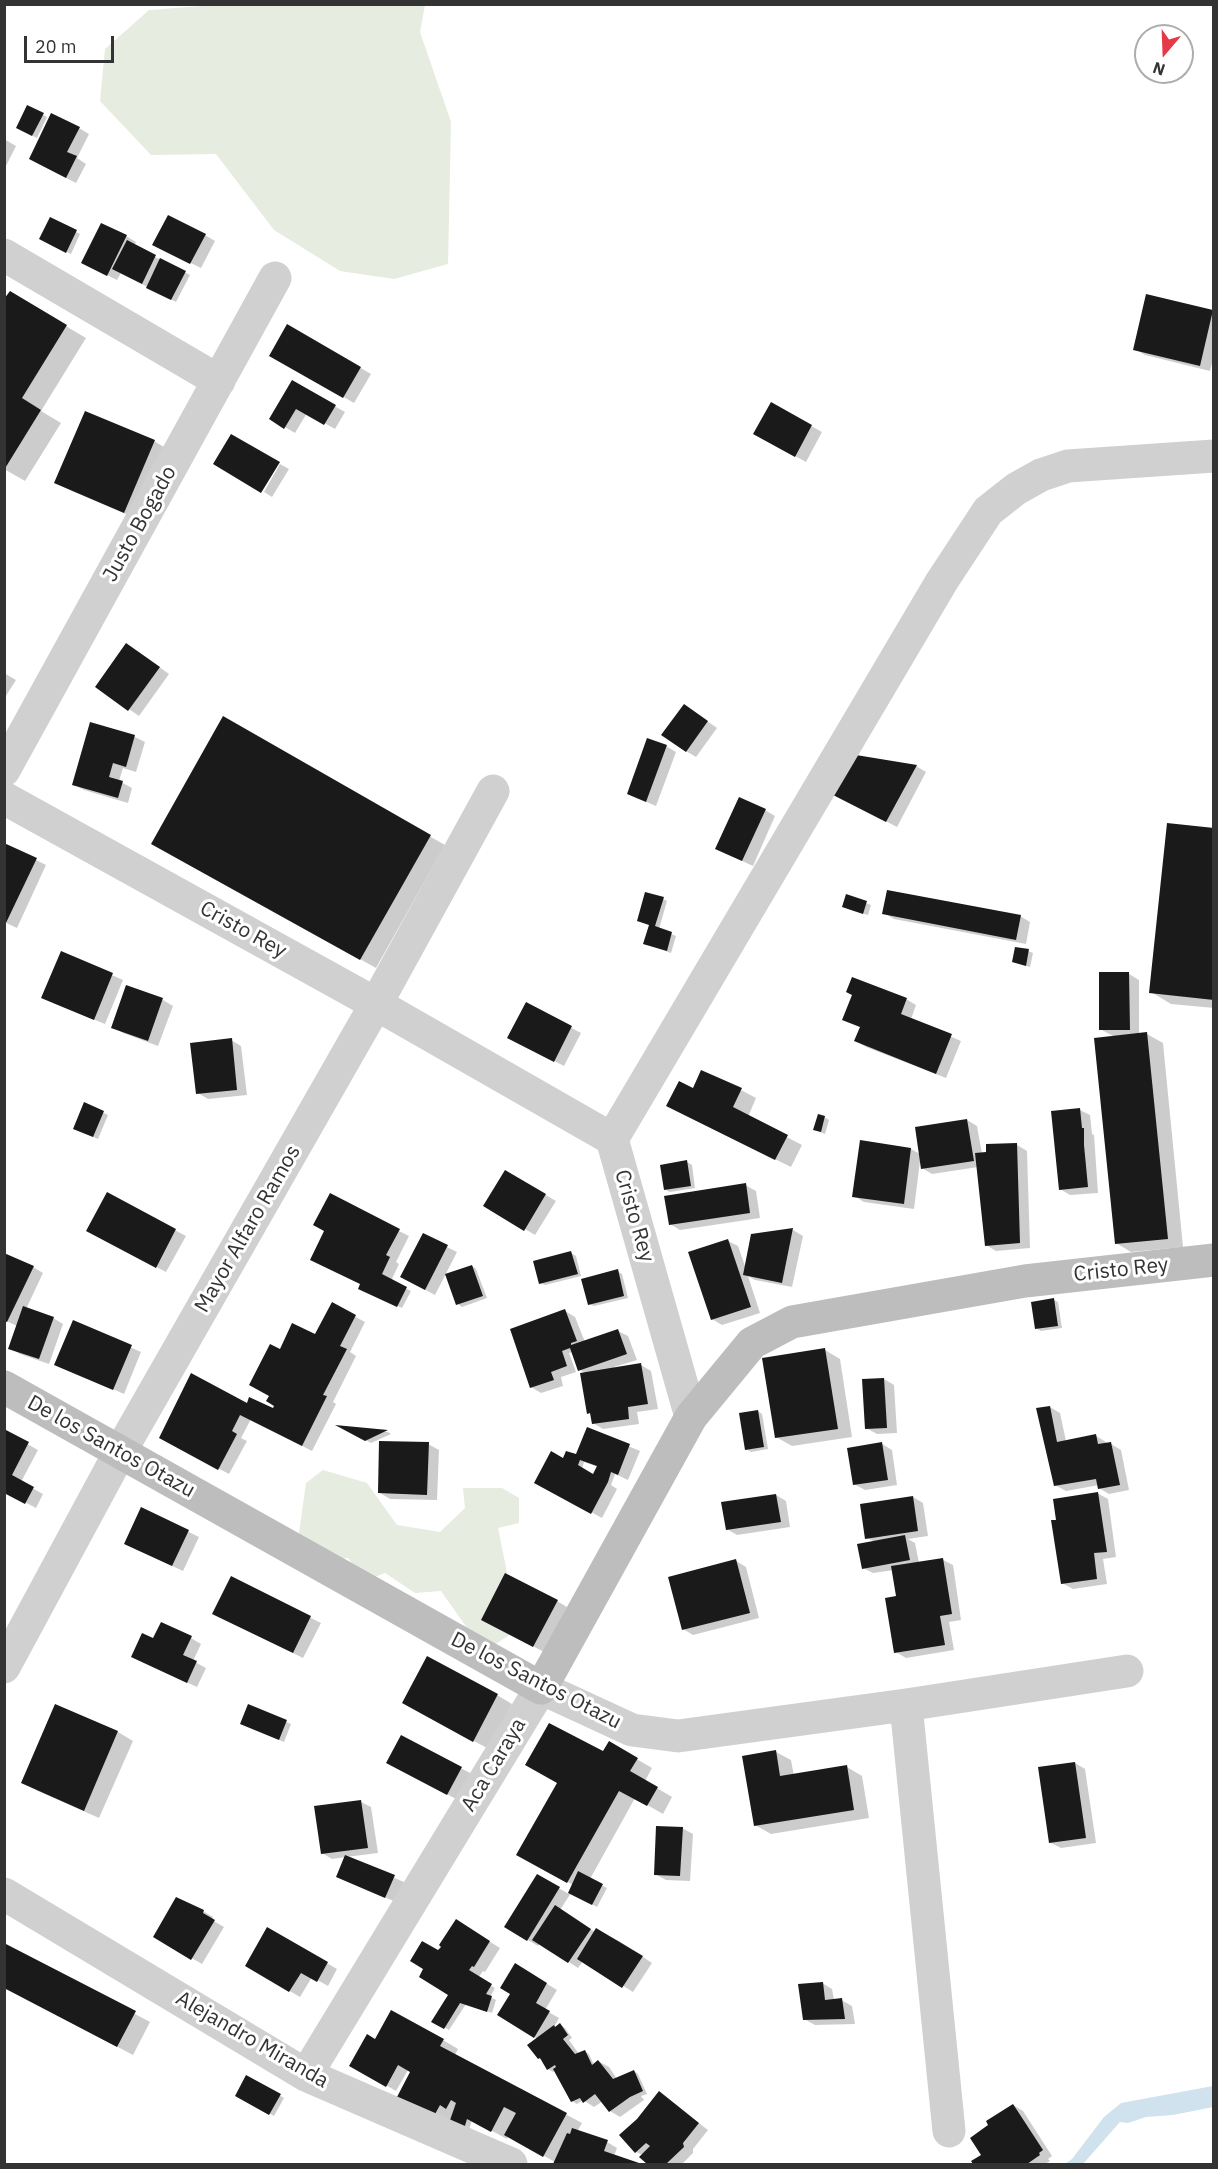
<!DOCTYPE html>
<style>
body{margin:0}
#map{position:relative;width:1218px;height:2169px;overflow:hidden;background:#fff;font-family:"IBM Plex Sans",sans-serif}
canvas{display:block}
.frame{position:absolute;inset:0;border:6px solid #333;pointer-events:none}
.north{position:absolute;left:1134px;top:24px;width:60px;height:60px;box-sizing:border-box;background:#fff;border:2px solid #adadad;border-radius:50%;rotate:199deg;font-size:16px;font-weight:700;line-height:24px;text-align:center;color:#333}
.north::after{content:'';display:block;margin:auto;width:21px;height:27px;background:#e63946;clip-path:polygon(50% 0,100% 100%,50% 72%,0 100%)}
.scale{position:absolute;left:24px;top:36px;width:90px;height:27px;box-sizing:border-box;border:3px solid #333;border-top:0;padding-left:8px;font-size:18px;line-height:21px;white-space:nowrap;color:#333;-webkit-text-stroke:4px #fff;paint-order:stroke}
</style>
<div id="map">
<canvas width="1218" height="2169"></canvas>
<div class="frame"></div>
<div class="north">N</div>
<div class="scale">20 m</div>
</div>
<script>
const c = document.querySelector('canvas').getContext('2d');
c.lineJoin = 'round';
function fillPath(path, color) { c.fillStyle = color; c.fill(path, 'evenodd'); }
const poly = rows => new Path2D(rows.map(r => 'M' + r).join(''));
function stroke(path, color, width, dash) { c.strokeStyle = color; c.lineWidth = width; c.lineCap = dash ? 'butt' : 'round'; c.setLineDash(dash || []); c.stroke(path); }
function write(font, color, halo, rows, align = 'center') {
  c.font = font + ' "IBM Plex Sans",sans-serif'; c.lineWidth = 6; c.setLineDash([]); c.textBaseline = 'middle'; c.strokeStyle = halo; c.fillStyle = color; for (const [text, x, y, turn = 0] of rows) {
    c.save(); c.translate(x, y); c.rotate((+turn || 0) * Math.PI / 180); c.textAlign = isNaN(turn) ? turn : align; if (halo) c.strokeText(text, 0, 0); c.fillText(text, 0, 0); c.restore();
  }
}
const green = poly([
 [229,4,425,5,420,32,451,122,448,264,394,279,340,271,274,230,216,154,151,155,100,101,105,49,149,10],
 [323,1470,367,1483,397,1525,440,1532,465,1508,463,1488,502,1488,519,1498,519,1523,498,1528,513,1602,533,1619,484,1652,441,1591,415,1593,385,1573,364,1581,348,1558,314,1561,298,1540,306,1483]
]);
const water = poly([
 [1213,2086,1213,2107,1173,2115,1146,2117,1128,2123,1120,2122,1083,2164,1065,2164,1072,2159,1104,2117,1121,2103]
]);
const shadow = poly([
 [28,107,47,117,37,138,18,128],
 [79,128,89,134,77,158,86,164,76,183,41,165],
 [4,139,16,146,4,170],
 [51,219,80,234,71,254,41,239],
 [205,235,215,241,201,268,164,250],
 [126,236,136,242,134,246,190,275,176,302,121,273,117,280,93,268],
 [10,293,86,338,41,411,61,423,25,481,4,469],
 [1147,296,1214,312,1214,356,1210,371,1145,355,1135,349],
 [288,326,371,374,354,403,271,355],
 [292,382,345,412,335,429,307,413,295,433,271,419],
 [772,404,822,432,806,462,755,434],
 [154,441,169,450,140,520,72,491,56,483],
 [280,464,289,469,272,497,264,492],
 [137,651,169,674,139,716,97,687],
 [4,673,16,680,4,699],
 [694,712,717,728,696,757,686,751],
 [91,724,135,737,145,742,136,772,123,768,119,781,132,788,128,803,84,790,73,784],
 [666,746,676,752,656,806,628,794],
 [916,766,926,772,897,827,845,800],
 [315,771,445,845,376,968,245,895],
 [765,810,775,816,753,866,727,854],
 [1214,829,1214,1008,1171,1004,1151,992],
 [4,844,46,865,17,928,4,922],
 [847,896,871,905,868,915,848,909],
 [663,899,667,901,659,929,676,936,671,953,645,944],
 [884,913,1020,916,1030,922,1026,944,894,919],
 [1028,951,1033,953,1030,967,1013,962],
 [62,953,123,980,105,1024,53,1003],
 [1129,974,1139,980,1139,1035,1147,1034,1163,1043,1183,1247,1131,1252,1116,1243,1115,1037,1100,1029],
 [127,987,163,1000,173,1006,158,1046,123,1033,113,1027],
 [906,999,916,1005,911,1019,961,1041,946,1078,866,1047,856,1041,862,1028,844,1019],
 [526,1004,581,1033,564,1066,519,1043],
 [231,1040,241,1046,247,1095,208,1099,198,1093],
 [694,1090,741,1090,756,1098,748,1117,802,1145,791,1167,683,1114],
 [85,1104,108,1115,98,1139,79,1131],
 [1080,1110,1090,1115,1092,1134,1094,1135,1098,1193,1070,1195,1060,1189],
 [824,1117,829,1120,825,1134,815,1130],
 [967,1120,977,1126,982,1154,1017,1145,1027,1151,1030,1248,996,1251,986,1245,978,1167,932,1174,922,1168,920,1161,914,1209,864,1202,854,1196,862,1142,911,1149,920,1154],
 [687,1162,692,1165,695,1188,670,1192,666,1190],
 [506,1172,556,1201,535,1235,485,1205],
 [745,1185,756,1191,760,1218,680,1230,670,1224],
 [107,1194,186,1236,166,1272,98,1236],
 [793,1230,803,1236,792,1287,755,1280,748,1276,760,1313,722,1325,712,1319,728,1241,738,1246,746,1269,752,1236],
 [399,1231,409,1236,396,1262,399,1264,391,1281,411,1291,402,1308,365,1291,362,1284],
 [447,1247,457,1252,435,1295,412,1283],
 [571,1253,576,1256,581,1276,545,1285,540,1283],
 [472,1266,476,1269,487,1298,462,1307,458,1304],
 [33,1267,43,1273,26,1309,53,1318,63,1324,49,1364,20,1354,10,1348,17,1326,4,1320],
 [617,1271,622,1274,628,1298,594,1306,589,1304],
 [1054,1300,1058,1302,1062,1328,1041,1331,1036,1328],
 [332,1304,365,1322,350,1352,356,1356,333,1402,336,1404,312,1451,251,1419,241,1438,247,1441,229,1474,171,1443,247,1405,273,1410,276,1405,280,1351,316,1336],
 [565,1311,575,1317,585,1342,618,1331,628,1336,637,1360,614,1367,614,1369,641,1365,651,1371,658,1409,637,1412,639,1424,603,1429,593,1423,592,1415,589,1413,587,1374,580,1370,573,1352,569,1353,576,1372,561,1377,563,1386,541,1393,531,1387],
 [74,1322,141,1352,124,1394,56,1364],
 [825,1350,840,1359,852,1437,792,1446,776,1437],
 [884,1379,894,1385,897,1433,877,1434,866,1428],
 [1050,1407,1060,1413,1066,1441,1096,1436,1106,1442,1106,1444,1111,1444,1121,1450,1129,1490,1109,1494,1099,1488,1099,1485,1066,1491,1055,1485],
 [758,1411,762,1414,768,1449,751,1452,746,1449],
 [342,1427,388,1432,391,1434,371,1443],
 [588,1429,640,1451,628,1480,615,1474,611,1485,617,1489,602,1518,536,1482,564,1460,577,1456],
 [584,1462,598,1467,594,1476,582,1469],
 [4,1431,38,1450,21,1482,43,1494,36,1508,4,1491],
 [428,1444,439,1450,437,1500,390,1499,380,1493],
 [882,1444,892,1450,897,1485,865,1490,854,1484],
 [1097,1493,1108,1499,1116,1557,1103,1559,1107,1584,1073,1589,1062,1583,1058,1521],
 [776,1495,786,1501,790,1527,737,1535,727,1529],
 [913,1497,923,1503,928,1536,908,1539,915,1543,919,1563,943,1560,953,1565,961,1620,949,1622,954,1650,906,1658,896,1652,898,1597,894,1570,873,1573,863,1568,875,1542,867,1538],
 [142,1509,199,1537,183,1571,136,1549],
 [736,1561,746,1567,759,1618,693,1635,683,1629],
 [231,1578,321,1623,303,1658,224,1619],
 [557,1601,567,1607,544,1652,493,1625],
 [191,1638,201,1644,193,1661,206,1668,197,1687,143,1662,154,1640],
 [497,1695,512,1704,489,1749,419,1712],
 [56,1706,118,1732,133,1741,99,1818,38,1791,23,1782],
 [249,1706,291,1724,284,1742,246,1726],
 [402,1737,472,1774,458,1800,398,1768],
 [609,1743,652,1768,645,1781,672,1797,663,1814,635,1798,590,1879,607,1888,597,1907,571,1893,560,1910,595,1932,609,1936,619,1941,652,1963,633,1992,583,1961,578,1968,540,1943,538,1946,506,1927,537,1876,569,1894,573,1885,518,1854,604,1753],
 [776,1752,791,1760,794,1776,847,1767,862,1776,869,1818,771,1834,755,1825],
 [1075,1763,1085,1769,1096,1843,1061,1848,1051,1843],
 [361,1802,371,1807,378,1853,346,1857,404,1882,396,1902,338,1877,346,1857,332,1859,322,1853],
 [682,1828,693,1834,690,1881,666,1880,655,1874],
 [203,1911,213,1917,212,1920,224,1927,202,1964,155,1937],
 [466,1927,500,1948,485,1972,483,1971,478,1978,495,1988,490,1997,496,2000,492,2013,466,2004,449,2030,434,2021,450,1995,439,1952],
 [268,1929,337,1969,328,1986,312,1977,300,1997,247,1966],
 [4,1944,150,2022,133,2055,4,1987],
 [516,1965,557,1990,545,2010,559,2018,551,2032,561,2025,565,2028,572,2038,569,2040,579,2054,584,2051,589,2054,594,2065,598,2061,609,2067,617,2079,634,2071,638,2074,647,2094,641,2096,644,2100,620,2117,610,2111,603,2101,594,2107,583,2100,577,2104,572,2101,555,2070,553,2072,548,2069,543,2061,539,2058,538,2039,499,2015,512,1994],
 [822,1983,832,1989,834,2000,841,2000,852,2006,855,2024,815,2025,804,2019],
 [443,2040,458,2049,455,2055,582,2123,577,2132,607,2142,617,2148,614,2156,639,2164,555,2164,555,2162,508,2136,507,2139,472,2120,469,2130,414,2105,412,2072,408,2070,396,2091,377,2080,376,2041],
 [247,2077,284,2098,274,2116,237,2096],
 [659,2093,708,2130,693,2149,693,2153,682,2164,649,2164,641,2157,643,2155,636,2152,638,2120],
 [1013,2105,1023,2111,1052,2156,1048,2159,1050,2161,1045,2164,974,2164,973,2161,984,2155]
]);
const building = poly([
 [27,105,44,113,32,136,16,128],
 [51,113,80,127,67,152,77,156,66,178,29,159],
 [168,215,206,234,190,264,152,245],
 [50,217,77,230,66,253,39,239],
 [101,223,127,235,107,276,81,263],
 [127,240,156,255,142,284,112,269],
 [160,258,186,271,171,300,146,288],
 [10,291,67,325,22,398,41,410,4,470,4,299],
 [1146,294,1213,310,1200,366,1133,350],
 [287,324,361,367,343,398,269,356],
 [292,380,336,405,324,425,296,409,284,429,269,419],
 [771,402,812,425,795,457,753,434],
 [85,411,155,440,124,513,54,483],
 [231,434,280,462,261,493,213,464],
 [126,643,160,667,128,711,95,687],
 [684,704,708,721,686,752,661,735],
 [223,716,431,835,360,960,151,844],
 [90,722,135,735,126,767,113,763,109,777,123,781,118,798,72,785],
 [647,738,667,745,646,802,627,794],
 [856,755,917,765,886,822,833,795],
 [739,797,766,809,742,861,715,849],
 [1167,823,1214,828,1214,1000,1149,993],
 [4,843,37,858,4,927],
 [887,890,1021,915,1016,940,882,914],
 [645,892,664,897,655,926,672,932,667,951,643,944,649,925,637,921],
 [846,894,867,901,863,914,842,907],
 [1015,947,1029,949,1026,966,1012,962],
 [61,951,113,973,94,1020,41,998],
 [1099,972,1129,972,1130,1030,1099,1030],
 [852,977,907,998,901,1014,952,1034,936,1074,854,1041,860,1027,842,1020,852,995,846,992],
 [126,985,163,998,148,1041,111,1028],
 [526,1002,572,1026,554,1062,507,1038],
 [1147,1032,1168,1239,1115,1244,1094,1038],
 [232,1038,237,1090,196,1094,190,1043],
 [701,1070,742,1088,733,1107,788,1135,775,1160,666,1106,679,1081,693,1088],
 [84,1102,104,1111,93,1137,73,1129],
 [1080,1108,1082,1128,1084,1128,1084,1145,1088,1187,1059,1190,1051,1111],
 [818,1114,825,1116,821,1132,813,1130],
 [967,1119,974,1161,921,1169,915,1127],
 [860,1140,911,1148,904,1204,852,1197],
 [1017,1143,1020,1243,985,1246,975,1153,986,1152,986,1144],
 [687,1160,691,1186,664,1190,660,1165],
 [505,1170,546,1194,524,1231,483,1206],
 [746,1183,750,1213,669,1225,664,1196],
 [107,1192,176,1229,156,1268,86,1231],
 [330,1193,400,1229,386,1255,390,1257,382,1274,407,1287,397,1307,358,1289,360,1284,310,1260,324,1231,313,1225],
 [793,1228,782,1283,743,1275,751,1234],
 [423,1233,448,1245,425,1290,400,1277],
 [728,1239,751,1307,711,1320,688,1252],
 [571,1251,578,1274,539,1284,533,1261],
 [4,1253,34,1266,7,1322,4,1321],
 [472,1265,483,1296,456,1305,445,1274],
 [618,1269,624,1296,588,1305,581,1279],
 [1054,1298,1058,1326,1035,1329,1031,1302],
 [332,1302,356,1315,340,1346,347,1349,323,1395,327,1396,302,1446,240,1415,232,1431,237,1434,218,1470,159,1438,191,1373,247,1403,249,1397,273,1408,274,1406,266,1401,269,1396,249,1385,270,1344,280,1349,292,1323,315,1334],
 [23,1306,54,1317,39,1359,8,1349],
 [565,1309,577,1341,571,1343,571,1345,618,1329,627,1354,578,1371,570,1348,562,1351,567,1366,551,1372,554,1380,530,1388,510,1329],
 [73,1320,132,1345,113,1390,54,1365],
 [825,1348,838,1429,775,1438,762,1358],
 [641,1363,648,1404,628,1407,629,1419,592,1424,590,1413,587,1414,580,1373],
 [884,1378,887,1428,865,1429,862,1379],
 [1050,1406,1057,1442,1096,1434,1098,1444,1111,1442,1120,1485,1098,1489,1096,1479,1054,1486,1036,1408],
 [758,1410,764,1447,745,1450,739,1413],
 [335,1425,388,1430,365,1441],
 [587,1427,630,1444,618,1475,611,1472,608,1482,591,1514,534,1483,551,1451,563,1458,566,1451,576,1454],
 [580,1460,597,1466,593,1474,578,1465],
 [4,1429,29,1442,12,1475,34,1487,25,1504,4,1493],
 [379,1441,429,1442,427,1495,378,1493],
 [882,1442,888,1480,853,1485,847,1448],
 [1098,1492,1107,1552,1094,1553,1097,1579,1061,1584,1051,1520,1056,1520,1053,1499],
 [776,1494,781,1522,726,1530,721,1502],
 [913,1496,918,1531,865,1539,860,1504],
 [141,1507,189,1530,172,1566,124,1544],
 [905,1535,910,1560,862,1569,857,1544],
 [943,1558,952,1614,940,1616,945,1645,894,1653,885,1598,896,1596,891,1566],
 [736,1559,750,1613,682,1630,668,1577],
 [505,1573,558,1600,533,1647,481,1620],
 [231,1576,311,1616,293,1653,212,1614],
 [161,1622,192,1636,183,1655,197,1661,187,1683,131,1657,142,1633,153,1638],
 [427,1656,498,1694,473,1742,402,1703],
 [55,1704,118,1731,84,1811,21,1783],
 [248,1704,287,1720,279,1740,240,1724],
 [549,1723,603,1751,609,1741,638,1758,630,1771,658,1787,647,1806,619,1791,567,1883,516,1855,557,1783,525,1765],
 [401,1735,462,1767,447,1795,386,1763],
 [776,1750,780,1776,847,1765,854,1810,754,1826,742,1756],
 [1075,1762,1086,1838,1049,1843,1038,1767],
 [361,1800,368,1848,321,1854,314,1806],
 [656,1826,683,1827,680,1876,654,1875],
 [345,1855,395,1875,385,1898,336,1877],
 [578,1871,603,1884,592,1905,568,1893],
 [537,1874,560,1887,527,1941,504,1927],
 [176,1897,204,1910,203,1913,215,1920,191,1960,153,1937],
 [555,1905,591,1929,568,1963,532,1940],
 [456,1919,490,1941,474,1967,472,1966,469,1970,492,1984,486,1994,492,1996,487,2012,460,2003,444,2029,431,2022,448,1995,419,1977,423,1969,410,1961,422,1941,438,1950,441,1947,439,1945],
 [267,1927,328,1962,317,1982,301,1973,289,1992,245,1966],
 [596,1928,643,1956,622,1988,577,1959],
 [4,1943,136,2011,117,2047,4,1988],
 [515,1963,547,1983,536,2003,550,2011,534,2038,497,2015,510,1994,500,1988],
 [823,1982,825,2000,842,1998,845,2019,803,2020,798,1984],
 [391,2010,444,2039,440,2046,567,2113,543,2157,504,2135,516,2113,504,2107,491,2132,467,2119,464,2129,449,2123,456,2103,451,2100,446,2109,440,2105,434,2116,397,2097,410,2072,398,2065,386,2087,349,2066,367,2034,375,2039],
 [560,2023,568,2035,563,2039,575,2054,585,2050,592,2065,598,2060,613,2079,634,2070,643,2091,630,2097,609,2112,595,2094,583,2103,580,2098,571,2102,553,2069,556,2067,555,2065,547,2070,540,2058,538,2059,527,2045,554,2025,555,2027],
 [246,2075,281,2094,269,2115,235,2096],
 [659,2091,699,2123,683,2143,684,2147,666,2164,647,2164,639,2157,650,2146,646,2143,635,2153,619,2135,637,2119],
 [1013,2104,1043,2150,1039,2153,1040,2155,1027,2164,973,2164,971,2161,981,2155,970,2138,988,2125,986,2121],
 [572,2128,608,2140,604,2151,642,2164,553,2164,567,2133,570,2134]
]);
const street = poly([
 [4,255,219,381],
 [4,770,275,278],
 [4,798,376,1004,612,1139,691,1417],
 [612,1139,942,581,988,511,1016,489,1041,475,1068,466,1214,456],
 [4,1667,120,1452,376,1004,493,791],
 [906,1705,949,2131],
 [4,1894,306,2075,511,2164],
 [306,2075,541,1688,632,1730,678,1736,906,1705,1127,1671]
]);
const secondary = poly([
 [4,1387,541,1688,691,1417,752,1343,792,1322,1025,1281,1214,1260]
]);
const streetNames = [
 ["Justo Bogado",140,524,-61],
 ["Cristo Rey",243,930,29],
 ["Cristo Rey",634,1216,74],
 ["Mayor Alfaro Ramos",248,1229,-60],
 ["Cristo Rey",1121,1270,-6],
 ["De los Santos Otazu",111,1447,29],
 ["De los Santos Otazu",536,1681,27],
 ["Aca Caraya",494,1765,-59],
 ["Alejandro Miranda",252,2040,30]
];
fillPath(green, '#e6ecdf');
fillPath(water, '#cfe2ee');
fillPath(shadow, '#0003');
fillPath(building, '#1a1a1a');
stroke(street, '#d0d0d0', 33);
stroke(secondary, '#bdbdbd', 33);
write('21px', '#333', '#fff', streetNames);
</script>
